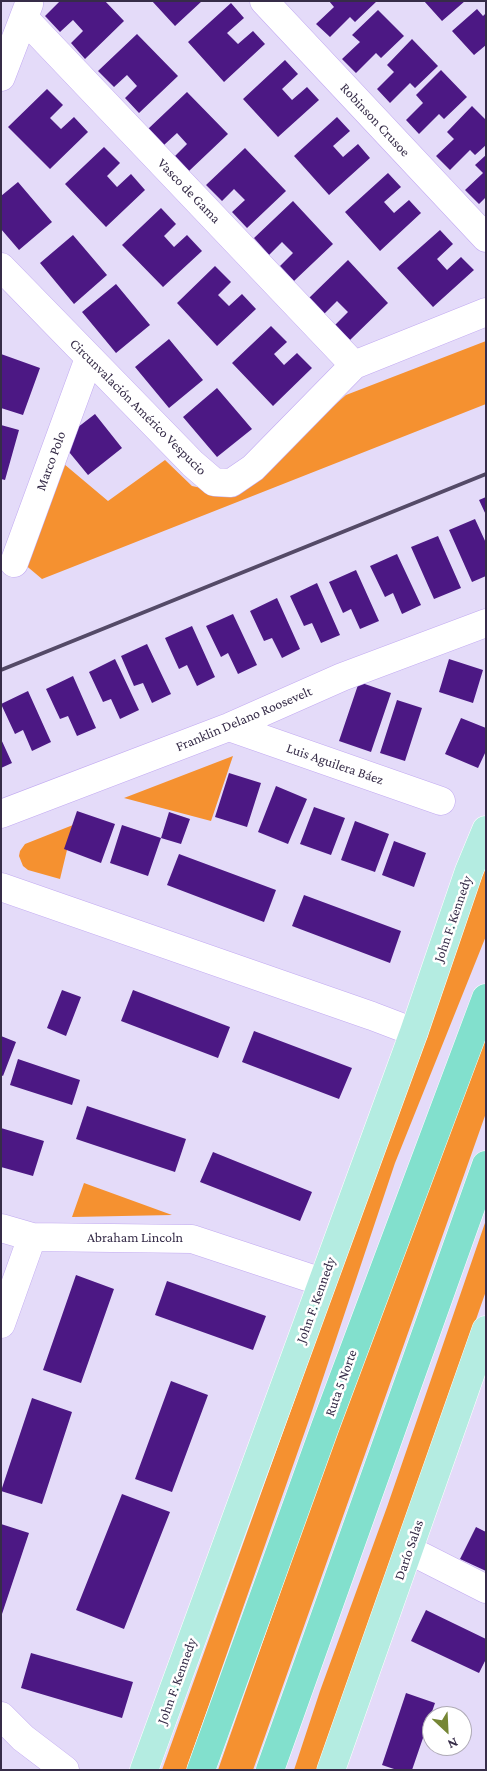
<!DOCTYPE html>
<meta charset="utf-8">
<style>
body{margin:0}
#map{position:relative;width:487px;height:1771px;overflow:hidden;background:#e4dbf9;font-family:"Crimson Pro",serif}
canvas{display:block}
.frame{position:absolute;inset:0;border:2px solid #362c48;pointer-events:none}
.north{position:absolute;left:422px;top:1706px;width:50px;height:50px;box-sizing:border-box;background:#fff;border:1px solid #afabb6;border-radius:50%;rotate:155deg;font-size:14px;font-weight:700;line-height:20px;text-align:center;color:#362c48}
.north::after{content:'';display:block;margin:auto;width:18px;height:22px;background:#768635;clip-path:polygon(50% 0,100% 100%,50% 72%,0 100%)}
</style>
<div id="map">
<canvas width="487" height="1771"></canvas>
<div class="frame"></div>
<div class="north">N</div>
</div>
<script>
const c = document.querySelector('canvas').getContext('2d');
c.lineJoin = 'round';
function fillPath(path, color) { c.fillStyle = color; c.fill(path, 'evenodd'); }
const poly = rows => new Path2D(rows.map(r => 'M' + r).join(''));
function stroke(path, color, width, dash) { c.strokeStyle = color; c.lineWidth = width; c.lineCap = dash ? 'butt' : 'round'; c.setLineDash(dash || []); c.stroke(path); }
function write(font, color, halo, rows, align = 'center') {
  c.font = font + ' "Crimson Pro",serif'; c.lineWidth = 5; c.setLineDash([]); c.textBaseline = 'middle'; c.strokeStyle = halo; c.fillStyle = color; for (const [text, x, y, turn = 0] of rows) {
    c.save(); c.translate(x, y); c.rotate((+turn || 0) * Math.PI / 180); c.textAlign = isNaN(turn) ? turn : align; if (halo) c.strokeText(text, 0, 0); c.fillText(text, 0, 0); c.restore();
  }
}
const green = poly([
 [486,341,486,404,42,579,23,563,64,464,108,501,165,460,192,486,220,492,235,491,346,395],
 [233,756,211,821,124,798],
 [73,825,60,879,28,870,23,866,19,856,20,851,25,844],
 [486,865,486,936,395,1163,310,1417,186,1770,162,1770],
 [486,1033,486,1113,253,1770,218,1770,362,1359],
 [84,1183,172,1215,72,1217],
 [486,1220,486,1291,427,1459,319,1770,294,1770,320,1691,387,1507]
]);
const building = poly([
 [60,1,105,1,124,21,85,59,71,43,83,31,73,20,60,32,45,16],
 [152,1,202,1,175,26],
 [329,1,377,1,355,22,350,17,330,37,316,24,334,7],
 [424,1,465,1,442,21],
 [231,3,244,18,227,33,238,44,253,31,265,44,224,82,188,42],
 [477,9,483,16,486,13,486,45,474,55,452,31],
 [378,10,404,36,381,58,376,53,356,73,342,59,360,42,352,35],
 [137,34,178,76,139,113,125,98,137,86,127,75,114,87,98,71],
 [412,39,438,66,415,88,410,83,390,103,377,89,394,72,387,65],
 [285,60,298,74,282,89,292,100,307,87,319,100,278,137,243,99],
 [441,70,467,97,444,119,439,114,419,134,406,120,423,103,416,95],
 [47,89,63,105,50,118,61,129,74,117,88,132,50,169,8,127],
 [187,92,228,134,189,171,175,156,187,144,177,133,164,145,148,129],
 [472,106,486,120,486,145,475,155,470,150,450,170,436,156,454,139,447,132],
 [337,117,350,131,333,146,343,157,358,144,370,158,329,195,294,156],
 [104,147,120,163,107,176,117,187,131,174,145,190,106,227,65,184],
 [245,148,286,191,247,228,232,212,245,200,234,189,222,201,206,185],
 [486,155,486,197,479,204,465,190,483,173,475,165],
 [388,173,401,187,384,202,394,213,409,200,421,213,380,251,345,212],
 [18,182,52,222,19,250,1,229,1,196],
 [293,201,333,244,294,281,280,266,293,253,282,242,269,255,254,238],
 [161,208,176,224,164,236,174,247,187,235,202,251,163,287,122,245],
 [440,230,453,244,437,259,447,270,461,257,474,270,433,307,397,268],
 [73,235,107,275,74,304,40,263],
 [348,260,388,303,350,340,335,325,348,312,337,301,324,314,309,298],
 [215,266,231,282,218,295,229,306,242,294,256,309,217,346,177,303],
 [116,284,150,325,116,353,82,312],
 [271,326,287,342,274,354,284,365,297,353,312,368,273,406,232,363],
 [169,339,203,380,169,408,135,367],
 [1,354,40,368,23,415,1,408],
 [217,388,252,429,217,457,183,417],
 [95,414,122,448,88,475,60,441],
 [1,425,19,430,5,480,1,479],
 [486,497,486,515,479,500],
 [475,519,486,543,486,576,472,582,449,530],
 [438,536,461,588,434,599,411,547],
 [397,554,421,605,402,614,393,593,385,597,370,566],
 [356,570,379,621,360,629,351,609,343,613,329,582],
 [317,583,340,635,321,643,312,623,304,626,290,596],
 [277,598,300,649,282,658,272,638,264,641,250,611],
 [233,614,257,665,238,674,228,653,221,657,206,626],
 [192,626,215,677,197,686,187,665,179,669,165,638],
 [147,644,171,694,152,703,143,683,134,686,121,656],
 [115,659,139,710,120,719,111,699,103,702,89,672],
 [449,659,483,670,473,703,439,692],
 [73,676,96,728,77,736,68,716,60,719,46,689],
 [359,682,391,693,371,752,339,741],
 [28,691,51,742,32,751,23,730,15,734,1,704],
 [397,700,422,708,405,761,380,753],
 [461,718,486,728,486,751,478,768,445,754],
 [1,739,12,763,1,768],
 [229,773,261,783,247,827,215,817],
 [276,786,307,799,288,844,258,832],
 [314,807,345,818,331,855,300,844],
 [77,811,115,824,101,863,64,849],
 [169,812,190,819,181,844,161,838],
 [355,821,389,834,375,872,341,860],
 [122,825,161,838,148,876,110,863],
 [394,841,426,853,414,887,382,875],
 [179,854,276,890,264,922,167,885],
 [304,895,401,931,390,963,292,926],
 [62,990,81,997,66,1036,47,1028],
 [133,990,230,1027,218,1058,121,1021],
 [254,1031,352,1068,339,1099,242,1062],
 [1,1036,16,1042,3,1076,1,1075],
 [18,1059,80,1080,72,1105,10,1085],
 [87,1106,186,1139,175,1172,76,1139],
 [1,1128,44,1141,33,1176,1,1167],
 [213,1152,312,1192,300,1221,200,1182],
 [76,1275,114,1289,81,1383,43,1370],
 [167,1281,266,1316,253,1350,155,1315],
 [171,1381,208,1395,172,1492,135,1479],
 [32,1398,72,1412,42,1504,1,1491],
 [122,1494,170,1512,124,1629,76,1610],
 [1,1524,29,1533,2,1614,1,1614],
 [476,1527,486,1532,486,1571,460,1559],
 [426,1610,486,1639,486,1659,479,1673,411,1641],
 [31,1653,133,1682,122,1718,21,1688],
 [406,1693,435,1703,412,1770,397,1770,382,1765]
]);
const street = poly([
 [264,1,486,238],
 [24,18,354,365],
 [1,77,29,4],
 [1,267,193,464,214,482,231,483,253,468,354,365,486,312],
 [14,563,89,358],
 [229,727,441,801],
 [1,814,229,727,342,677,486,623],
 [1,887,372,1016,414,1032],
 [1,1228,32,1237,192,1239,322,1282],
 [1,1324,32,1237],
 [1,1716,23,1738,65,1770]
]);
const secondary = poly([
 [409,1550,486,1589]
]);
const primary = poly([
 [144,1770,414,1032,469,871,486,830],
 [331,1770,486,1330]
]);
const highway = poly([
 [201,1770,325,1427,486,998],
 [270,1770,486,1165]
]);
const rail = poly([
 [1,670,486,474]
]);
const streetNames = [
 ["Robinson Crusoe",375,120,47],
 ["Vasco de Gama",189,191,46],
 ["Circunvalación Américo Vespucio",138,407,45],
 ["Marco Polo",51,461,-70],
 ["Franklin Delano Roosevelt",244,719,-23],
 ["Luis Aguilera Báez",335,764,19],
 ["John F. Kennedy",453,919,-71],
 ["Abraham Lincoln",135,1238],
 ["John F. Kennedy",316,1300,-70],
 ["Ruta 5 Norte",341,1383,-70],
 ["Darío Salas",409,1550,-71],
 ["John F. Kennedy",177,1681,-70]
];
fillPath(green, '#f59130');
fillPath(building, '#4c1884');
stroke(street, '#c1a9f1', 29);
stroke(secondary, '#c1a9f1', 29);
stroke(primary, '#fff', 29);
stroke(highway, '#fff', 29);
stroke(street, '#fff', 28);
stroke(secondary, '#fff', 28);
stroke(primary, '#b4ece1', 28);
stroke(highway, '#82e0cd', 28);
stroke(rail, '#544a67', 4);
write('14px', '#362c48', '#fff', streetNames);
</script>
